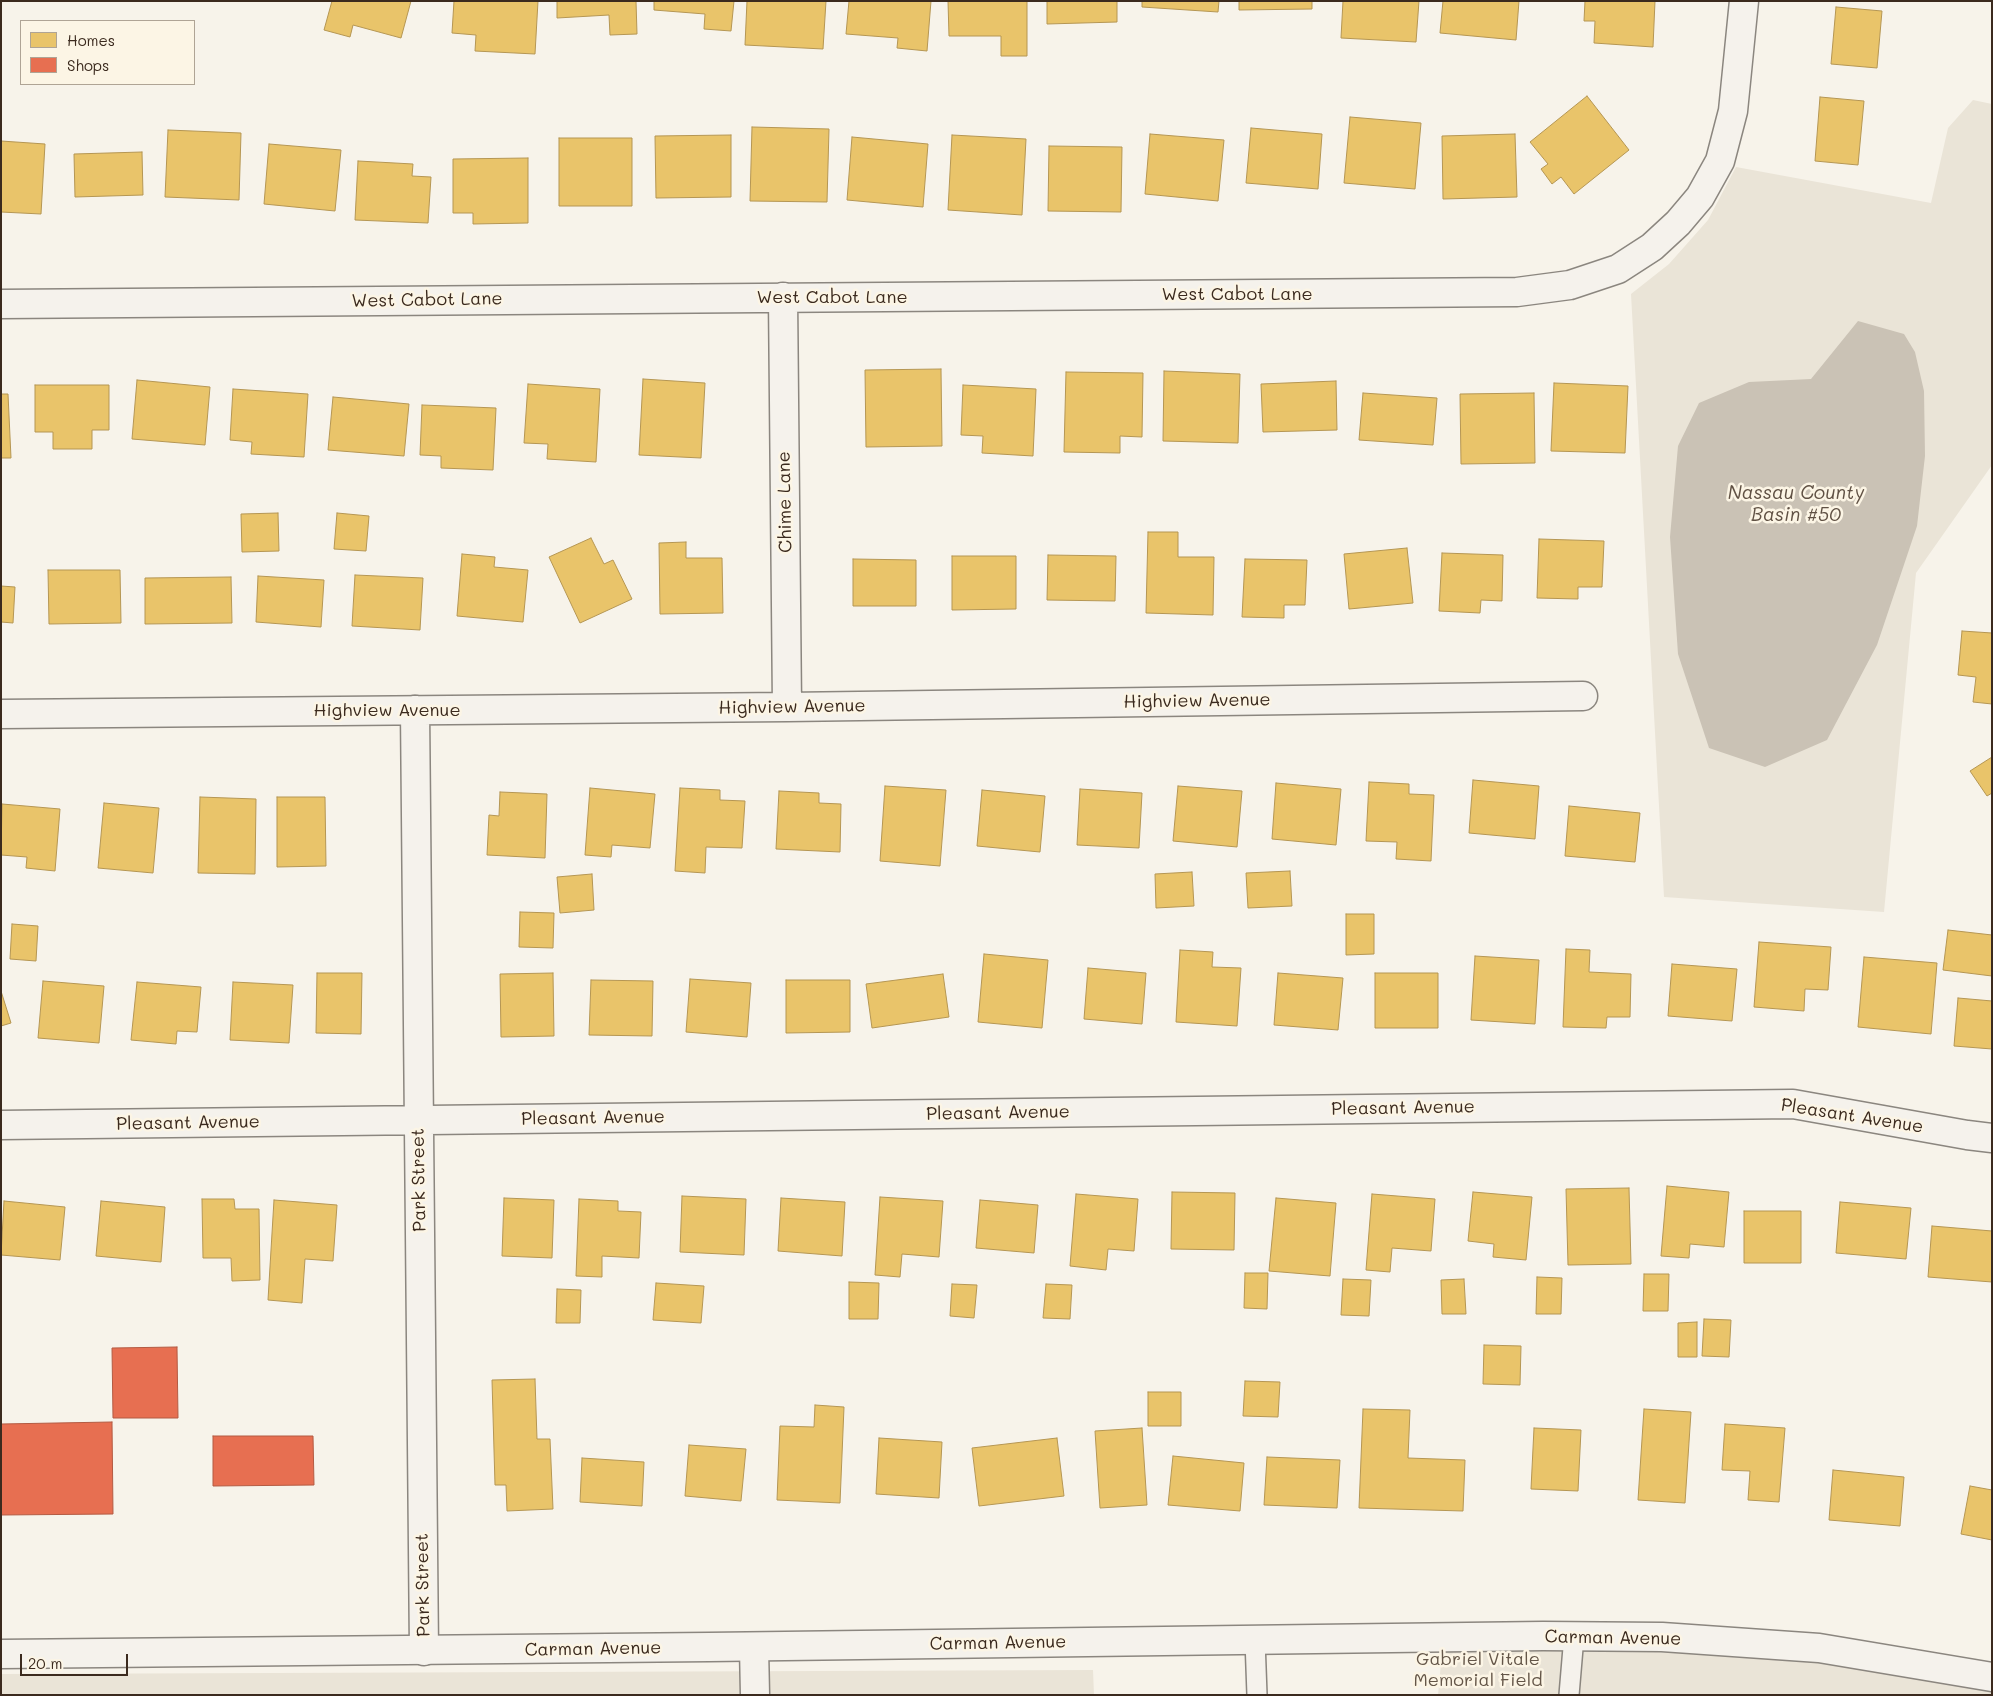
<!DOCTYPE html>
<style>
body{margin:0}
#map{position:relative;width:1993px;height:1696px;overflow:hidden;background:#f7f3ea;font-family:Mali,sans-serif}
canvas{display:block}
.frame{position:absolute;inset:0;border:2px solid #3b2a1e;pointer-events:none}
.legend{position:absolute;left:20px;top:20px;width:175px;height:65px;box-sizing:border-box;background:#fcf5e5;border:1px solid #afa495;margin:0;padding:6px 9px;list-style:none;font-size:15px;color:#3b2a1e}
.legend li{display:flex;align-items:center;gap:10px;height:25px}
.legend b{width:25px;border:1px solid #afa495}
.scale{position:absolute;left:20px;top:1654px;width:108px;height:22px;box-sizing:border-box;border:2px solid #3b2a1e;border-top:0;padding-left:6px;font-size:15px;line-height:18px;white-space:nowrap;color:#3b2a1e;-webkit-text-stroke:4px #fcf5e5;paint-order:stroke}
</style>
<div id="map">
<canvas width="1993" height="1696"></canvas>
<div class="frame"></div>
<ul class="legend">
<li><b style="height:14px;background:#e9c46a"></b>Homes</li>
<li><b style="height:14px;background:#e76f51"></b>Shops</li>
</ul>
<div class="scale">20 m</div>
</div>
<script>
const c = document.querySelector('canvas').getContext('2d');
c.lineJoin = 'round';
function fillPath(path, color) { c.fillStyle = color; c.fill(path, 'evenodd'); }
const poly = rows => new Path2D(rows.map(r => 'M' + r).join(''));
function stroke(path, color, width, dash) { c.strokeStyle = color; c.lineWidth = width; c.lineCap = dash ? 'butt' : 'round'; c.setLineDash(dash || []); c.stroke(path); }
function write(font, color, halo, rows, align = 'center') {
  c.font = font + ' Mali,sans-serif'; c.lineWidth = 5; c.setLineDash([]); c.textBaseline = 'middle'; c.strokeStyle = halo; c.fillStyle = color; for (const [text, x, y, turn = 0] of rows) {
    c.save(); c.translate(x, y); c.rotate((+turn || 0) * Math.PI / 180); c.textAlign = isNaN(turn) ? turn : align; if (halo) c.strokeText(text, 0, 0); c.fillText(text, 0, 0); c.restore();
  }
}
const green = poly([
 [1973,100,1992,104,1992,465,1916,573,1884,912,1664,897,1631,294,1669,264,1708,220,1736,167,1931,203,1948,128],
 [1443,1642,1821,1655,1992,1684,1992,1695,1438,1695],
 [1093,1670,1094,1695,1,1695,1,1674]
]);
const water = poly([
 [1858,321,1904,334,1915,352,1924,391,1925,456,1917,526,1877,645,1827,740,1765,767,1709,748,1678,654,1670,537,1678,446,1699,403,1749,382,1811,379]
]);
const homes = poly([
 [332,1,411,1,401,38,353,25,350,37,324,30,332,1],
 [454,1,538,1,535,54,475,51,476,35,452,33,454,1],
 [557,1,636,1,637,34,610,35,609,15,557,18,557,1],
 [654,1,734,1,731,31,704,29,705,14,654,10,654,1],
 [747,1,826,1,823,49,745,45,747,1],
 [849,1,931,1,927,51,897,48,898,38,846,34,849,1],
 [948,1,1027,1,1027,56,1001,56,1001,36,949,36,948,1],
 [1047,1,1117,1,1117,22,1047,24,1047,1],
 [1142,1,1219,1,1218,12,1142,7,1142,1],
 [1239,1,1312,1,1312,9,1239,10,1239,1],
 [1343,1,1419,1,1416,42,1341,38,1343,1],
 [1443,1,1519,1,1516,40,1440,33,1443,1],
 [1585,1,1655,1,1653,47,1594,43,1595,21,1584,21,1585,1],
 [1836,7,1882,11,1877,68,1831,64,1836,7],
 [1587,96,1629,150,1574,194,1561,177,1552,184,1541,169,1548,164,1530,142,1587,96],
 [1820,97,1864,101,1858,165,1815,161,1820,97],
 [1350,117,1421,123,1415,189,1344,183,1350,117],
 [752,127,829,129,827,202,750,201,752,127],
 [1251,128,1322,134,1318,189,1246,183,1251,128],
 [168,130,241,133,239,200,165,197,168,130],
 [1150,134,1224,140,1218,201,1145,194,1150,134],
 [1515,134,1517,197,1443,199,1442,136,1515,134],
 [731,135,731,197,656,198,655,136,731,135],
 [952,135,1026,139,1022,215,948,210,952,135],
 [852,137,928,144,923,207,847,200,852,137],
 [559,138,632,138,632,206,559,206,559,138],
 [1,141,45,144,41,214,1,212,1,141],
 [269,144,341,150,335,211,264,204,269,144],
 [1049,146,1122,147,1121,212,1048,211,1049,146],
 [142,152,143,195,75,197,74,154,142,152],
 [528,158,528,223,473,224,473,213,453,213,453,159,528,158],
 [358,161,413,164,412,176,431,177,428,223,355,220,358,161],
 [941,369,942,446,866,447,865,370,941,369],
 [1164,371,1240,374,1238,443,1163,441,1164,371],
 [1066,372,1143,373,1142,437,1120,436,1120,453,1064,452,1066,372],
 [643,379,705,383,701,458,639,455,643,379],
 [137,380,210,387,205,445,132,439,137,380],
 [1336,381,1337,430,1263,432,1261,384,1336,381],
 [1554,383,1628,386,1625,453,1551,451,1554,383],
 [528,384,600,389,596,462,547,459,548,444,524,443,528,384],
 [35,385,109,385,109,430,92,430,92,449,53,449,53,432,35,432,35,385],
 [963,385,1036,389,1033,456,982,453,983,436,961,435,963,385],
 [233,389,308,394,304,457,251,454,252,442,230,440,233,389],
 [1363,393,1437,398,1433,445,1359,440,1363,393],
 [1534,393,1535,463,1461,464,1460,394,1534,393],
 [1,394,8,394,11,458,1,458,1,394],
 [333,397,409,404,404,456,328,450,333,397],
 [422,405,496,408,493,470,441,468,441,456,420,455,422,405],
 [278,513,279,551,242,552,241,514,278,513],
 [337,513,369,516,366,551,334,549,337,513],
 [1148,532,1178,532,1178,557,1214,557,1213,615,1146,613,1148,532],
 [591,538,604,564,613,560,632,599,580,623,549,557,591,538],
 [1539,539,1604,541,1602,587,1578,587,1578,599,1537,598,1539,539],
 [686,542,686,558,722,558,723,613,660,614,659,543,686,542],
 [1407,548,1413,603,1349,609,1344,554,1407,548],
 [1442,553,1503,555,1502,601,1481,600,1480,613,1439,611,1442,553],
 [462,554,495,557,494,567,528,570,523,622,457,616,462,554],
 [1048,555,1116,556,1115,601,1047,600,1048,555],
 [952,556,1016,556,1016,609,952,610,952,556],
 [853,559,916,560,916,606,853,606,853,559],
 [1245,559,1307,560,1305,605,1284,605,1284,618,1242,617,1245,559],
 [48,570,120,570,121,623,49,624,48,570],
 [355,575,423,578,420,630,352,626,355,575],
 [258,576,324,580,321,627,256,622,258,576],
 [231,577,232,623,145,624,145,578,231,577],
 [1,586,15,587,13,623,1,622,1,586],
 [1962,631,1992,633,1992,704,1973,702,1976,677,1958,675,1962,631],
 [1992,757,1992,793,1987,796,1970,771,1992,757],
 [1473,780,1539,786,1535,839,1469,833,1473,780],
 [1369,782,1409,784,1409,794,1434,795,1431,861,1396,859,1397,842,1366,841,1369,782],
 [1276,783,1341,789,1336,845,1272,839,1276,783],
 [885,786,946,790,940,866,880,861,885,786],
 [1178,786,1242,791,1237,847,1173,841,1178,786],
 [590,788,655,794,650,848,612,845,611,857,585,855,590,788],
 [680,788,720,790,720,800,745,801,742,848,706,847,705,873,675,871,680,788],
 [1080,789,1142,793,1139,848,1077,845,1080,789],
 [982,790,1045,796,1040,852,977,846,982,790],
 [779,791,819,793,819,803,841,804,840,852,776,849,779,791],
 [500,792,547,794,545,858,487,855,489,815,499,816,500,792],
 [200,797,256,799,255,874,198,873,200,797],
 [277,797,325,797,326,866,277,867,277,797],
 [104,803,159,808,153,873,98,868,104,803],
 [2,804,60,809,55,871,26,868,27,857,1,855,2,804],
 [1569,806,1640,813,1635,862,1565,856,1569,806],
 [1290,871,1292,906,1248,908,1246,873,1290,871],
 [1192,872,1194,906,1156,908,1155,874,1192,872],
 [592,874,594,910,560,913,557,877,592,874],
 [520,912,554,913,553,948,519,947,520,912],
 [1346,914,1374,914,1374,954,1346,955,1346,914],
 [12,924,38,926,36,961,10,959,12,924],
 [1948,930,1992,935,1992,976,1943,970,1948,930],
 [1759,942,1831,947,1828,990,1805,989,1804,1011,1754,1007,1759,942],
 [1566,949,1590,950,1589,972,1631,974,1630,1017,1607,1017,1606,1028,1563,1027,1566,949],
 [1180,950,1213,952,1212,967,1241,968,1237,1026,1176,1022,1180,950],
 [984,954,1048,960,1042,1028,978,1022,984,954],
 [1475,956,1539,960,1535,1024,1471,1020,1475,956],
 [1864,957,1937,963,1931,1034,1858,1027,1864,957],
 [1672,964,1737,969,1732,1021,1668,1016,1672,964],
 [1088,968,1146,973,1142,1024,1084,1019,1088,968],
 [317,973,362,973,361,1034,316,1033,317,973],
 [553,973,554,1036,501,1037,500,974,553,973],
 [1278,973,1343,978,1338,1030,1274,1025,1278,973],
 [1375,973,1438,973,1438,1028,1375,1028,1375,973],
 [943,974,949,1017,872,1028,866,984,943,974],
 [690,979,751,983,747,1037,686,1032,690,979],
 [591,980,653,981,652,1036,589,1035,591,980],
 [786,980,850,980,850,1032,786,1033,786,980],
 [43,981,104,986,99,1043,38,1038,43,981],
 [137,982,201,987,197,1032,177,1031,176,1044,131,1040,137,982],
 [233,982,293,985,289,1043,230,1040,233,982],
 [1,991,11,1023,1,1026,1,991],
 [1958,998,1992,1001,1992,1049,1954,1046,1958,998],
 [1667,1186,1729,1192,1724,1247,1690,1244,1689,1258,1661,1256,1667,1186],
 [1629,1188,1631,1264,1568,1265,1566,1189,1629,1188],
 [1172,1192,1235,1193,1234,1250,1171,1249,1172,1192],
 [1473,1192,1532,1197,1526,1260,1493,1257,1494,1244,1468,1241,1473,1192],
 [1076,1194,1138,1199,1134,1251,1108,1249,1106,1270,1070,1266,1076,1194],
 [1372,1194,1435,1199,1431,1251,1392,1248,1390,1272,1366,1270,1372,1194],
 [682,1196,746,1199,744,1255,680,1252,682,1196],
 [880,1197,943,1201,939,1257,902,1254,900,1277,875,1275,880,1197],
 [504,1198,554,1200,552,1258,502,1256,504,1198],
 [781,1198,845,1202,842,1256,778,1251,781,1198],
 [1276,1198,1336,1203,1330,1276,1269,1271,1276,1198],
 [202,1199,234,1199,235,1209,259,1209,260,1280,232,1281,231,1258,203,1258,202,1199],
 [579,1199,618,1201,618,1211,641,1212,639,1258,602,1256,602,1277,576,1276,579,1199],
 [274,1200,337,1205,333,1261,305,1259,302,1303,268,1300,274,1200],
 [980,1200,1038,1205,1034,1253,976,1248,980,1200],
 [4,1201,65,1207,60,1260,1,1255,4,1201],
 [101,1201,165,1207,161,1262,96,1256,101,1201],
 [1840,1202,1911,1208,1906,1259,1836,1253,1840,1202],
 [1744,1211,1801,1211,1801,1263,1744,1263,1744,1211],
 [1932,1226,1992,1231,1992,1282,1928,1277,1932,1226],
 [1245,1273,1268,1273,1267,1309,1244,1308,1245,1273],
 [1644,1274,1669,1274,1668,1311,1643,1311,1644,1274],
 [1537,1277,1562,1278,1561,1314,1536,1314,1537,1277],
 [1343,1279,1371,1280,1369,1316,1341,1315,1343,1279],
 [1464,1279,1466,1314,1442,1314,1441,1280,1464,1279],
 [849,1282,879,1283,878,1319,849,1319,849,1282],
 [656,1283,704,1286,701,1323,653,1320,656,1283],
 [952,1284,977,1285,974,1318,950,1316,952,1284],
 [1046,1284,1072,1285,1070,1319,1043,1318,1046,1284],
 [557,1289,581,1290,580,1323,556,1323,557,1289],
 [1704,1319,1731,1320,1729,1357,1702,1356,1704,1319],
 [1697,1322,1697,1357,1678,1357,1678,1323,1697,1322],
 [1484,1345,1521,1346,1520,1385,1483,1384,1484,1345],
 [535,1379,537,1439,550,1439,553,1509,507,1511,506,1485,495,1485,492,1380,535,1379],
 [1245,1381,1280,1382,1278,1417,1243,1416,1245,1381],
 [1148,1392,1181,1392,1181,1426,1148,1426,1148,1392],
 [815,1405,844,1407,840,1503,777,1500,780,1426,814,1427,815,1405],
 [1363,1409,1410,1410,1408,1458,1465,1460,1463,1511,1359,1508,1363,1409],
 [1644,1409,1691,1412,1685,1503,1638,1500,1644,1409],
 [1725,1424,1785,1428,1779,1502,1748,1500,1750,1471,1722,1470,1725,1424],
 [1142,1428,1147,1505,1100,1508,1095,1431,1142,1428],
 [1534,1428,1581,1430,1578,1491,1531,1489,1534,1428],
 [879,1438,942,1442,939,1498,876,1494,879,1438],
 [1057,1438,1064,1496,979,1506,972,1448,1057,1438],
 [689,1445,746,1449,741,1501,685,1496,689,1445],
 [1173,1456,1244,1463,1240,1511,1168,1505,1173,1456],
 [1267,1457,1340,1460,1337,1508,1264,1505,1267,1457],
 [582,1458,644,1462,642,1506,580,1502,582,1458],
 [1833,1470,1904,1477,1900,1526,1829,1520,1833,1470],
 [1970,1486,1992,1490,1992,1540,1961,1534,1970,1486]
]);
const shops = poly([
 [177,1347,178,1418,113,1418,112,1348,177,1347],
 [112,1422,113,1514,1,1515,1,1424,112,1422],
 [213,1436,313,1436,314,1485,213,1486,213,1436]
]);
const service = poly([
 [1255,1640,1257,1695],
 [1569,1695,1574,1636]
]);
const minor = poly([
 [783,297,787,707],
 [1,304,1517,292,1570,285,1618,269,1652,247,1678,223,1700,197,1720,161,1733,111,1744,1],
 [415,710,424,1651],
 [1,714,787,707,1583,696],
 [1,1125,1793,1104,1967,1135,1992,1138],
 [754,1647,755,1695]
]);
const secondary = poly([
 [1,1654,709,1647,1543,1636,1662,1637,1819,1648,1992,1677]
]);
const streetNames = [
 ["West Cabot Lane",1237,294],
 ["West Cabot Lane",832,297],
 ["West Cabot Lane",427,300,-1],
 ["Chime Lane",785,502,-91],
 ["Highview Avenue",1197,701,-1],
 ["Highview Avenue",792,707,-1],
 ["Highview Avenue",387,710],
 ["Pleasant Avenue",1403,1108,-1],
 ["Pleasant Avenue",998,1113,-1],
 ["Pleasant Avenue",1852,1116,9],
 ["Pleasant Avenue",593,1118,-1],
 ["Pleasant Avenue",188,1123,-1],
 ["Park Street",419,1180,-91],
 ["Park Street",423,1585,-91],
 ["Carman Avenue",1613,1638,1],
 ["Carman Avenue",998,1643,-1],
 ["Carman Avenue",593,1649,-1]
];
const parkNames = [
 ["Gabriel Vitale",1478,1659],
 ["Memorial Field",1478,1680]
];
const waterNames = [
 ["Nassau County",1796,493],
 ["Basin #50",1796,515]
];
fillPath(green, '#eae4d7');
fillPath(water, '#cac2b5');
fillPath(homes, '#e9c46a');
stroke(homes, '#b59653', 1);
fillPath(shops, '#e76f51');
stroke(shops, '#b35a42', 1);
stroke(service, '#8b867f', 22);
stroke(minor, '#8b867f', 31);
stroke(secondary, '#8b867f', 31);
stroke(service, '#f5f2ec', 19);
stroke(minor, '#f5f2ec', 28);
stroke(secondary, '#f5f2ec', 28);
write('18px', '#3b2a1e', '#fcf5e5', streetNames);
write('18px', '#645648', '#fcf5e5', parkNames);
write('italic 19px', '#605144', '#fcf5e5', waterNames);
</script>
